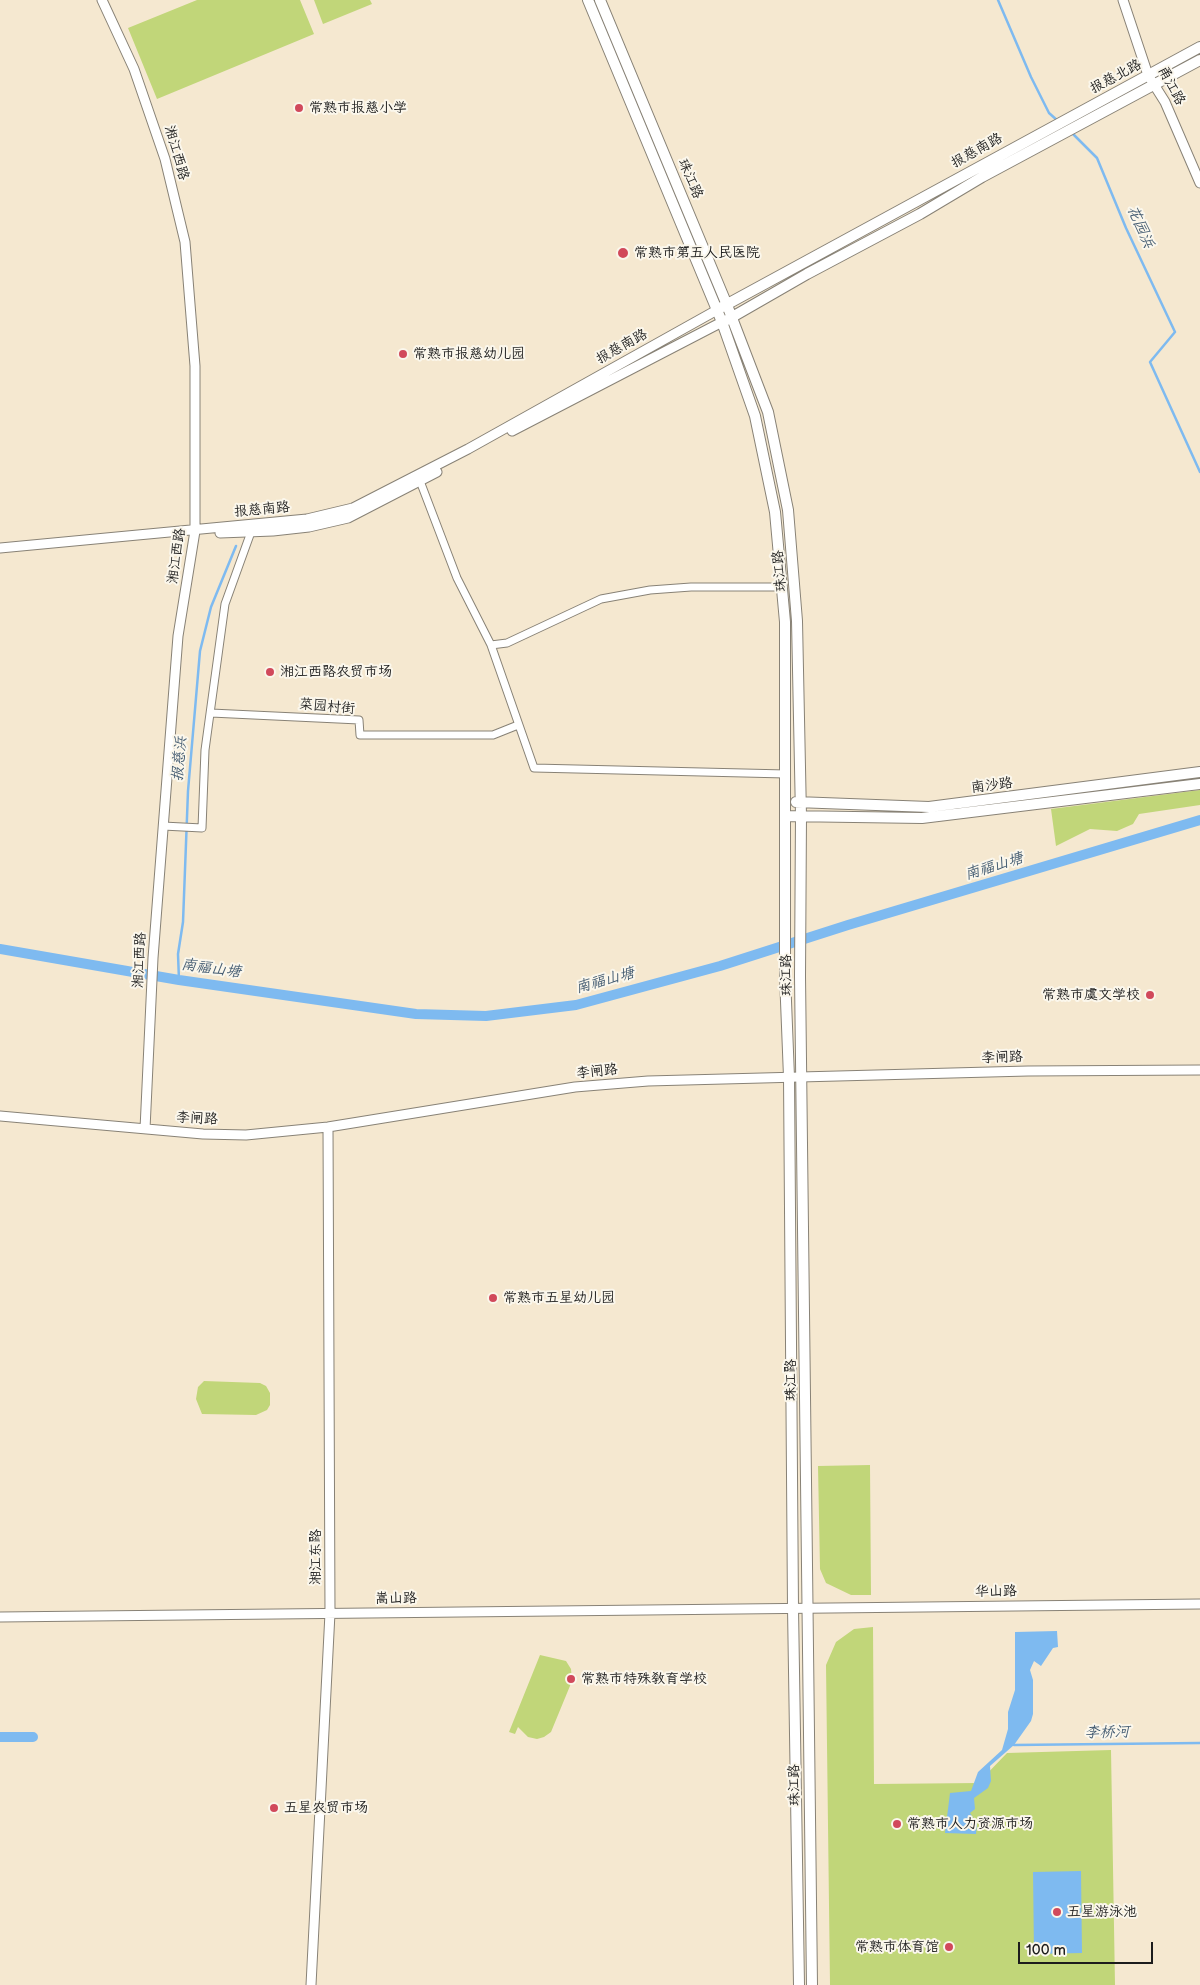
<!DOCTYPE html>
<meta charset="utf-8">
<style>
body{margin:0}
#map{position:relative;width:1200px;height:1985px;overflow:hidden;background:#f5e8d0;font-family:"Balsamiq Sans",sans-serif}
canvas{display:block}
.scale{position:absolute;left:1018px;top:1942px;width:135px;height:22px;box-sizing:border-box;border:2px solid #1c1c1c;border-top:0;padding-left:6px;font-size:15px;line-height:18px;white-space:nowrap;color:#1c1c1c;-webkit-text-stroke:4px #fbf7ec;paint-order:stroke}
</style>
<div id="map">
<canvas width="1200" height="1985"></canvas>
<div class="scale">100 m</div>
</div>
<script>
const c = document.querySelector('canvas').getContext('2d');
c.lineJoin = 'round';
function fillPath(path, color) { c.fillStyle = color; c.fill(path, 'evenodd'); }
const poly = rows => new Path2D(rows.map(r => 'M' + r).join(''));
function stroke(path, color, width, dash) { c.strokeStyle = color; c.lineWidth = width; c.lineCap = dash ? 'butt' : 'round'; c.setLineDash(dash || []); c.stroke(path); }
function write(font, color, halo, rows, align = 'center') {
  c.font = font + ' "Balsamiq Sans","LXGW WenKai TC",sans-serif'; c.lineWidth = 4; c.setLineDash([]); c.textBaseline = 'middle'; c.strokeStyle = halo; c.fillStyle = color; for (const [text, x, y, turn = 0] of rows) {
    c.save(); c.translate(x, y); c.rotate((+turn || 0) * Math.PI / 180); c.textAlign = isNaN(turn) ? turn : align; if (halo) c.strokeText(text, 0, 0); c.fillText(text, 0, 0); c.restore();
  }
}
const green = poly([
 [197,0,300,0,314,34,157,99,128,28],
 [314,0,370,0,372,4,323,24],
 [1200,790,1200,805,1139,814,1133,824,1117,831,1090,829,1056,846,1051,809],
 [204,1381,260,1383,266,1386,270,1393,270,1405,267,1410,256,1415,202,1414,196,1399,198,1387],
 [870,1465,871,1595,851,1595,826,1583,820,1569,818,1466],
 [873,1627,874,1784,978,1783,1007,1753,1111,1750,1115,1985,830,1985,826,1665,836,1642,854,1629],
 [540,1655,566,1661,571,1669,572,1681,551,1732,544,1737,537,1739,528,1737,518,1727,515,1734,509,1732]
]);
const water = poly([
 [1057,1631,1058,1647,1053,1648,1041,1666,1034,1661,1030,1670,1033,1680,1033,1714,1031,1721,1014,1745,990,1766,991,1781,988,1788,974,1798,975,1809,970,1813,977,1824,976,1834,945,1833,950,1793,971,1791,978,1772,1002,1750,1008,1729,1008,1712,1015,1690,1015,1632],
 [1081,1871,1082,1953,1034,1954,1033,1872]
]);
const stream = poly([
 [998,0,1031,77,1049,113,1058,121],
 [1072,133,1097,158,1126,228,1175,332,1150,362,1200,472],
 [179,980,178,954,183,922,188,791,200,651,211,607,236,546],
 [1014,1745,1200,1743]
]);
const canal = poly([
 [0,949,179,980,416,1014,486,1016,576,1005,720,966,848,925,1200,820],
 [0,1737,33,1737]
]);
const minor = poly([
 [420,481,457,578,491,645,534,768,786,774],
 [491,645,507,643,601,599,650,590,691,587,782,587],
 [211,713,359,720,360,735,493,735,518,725],
 [163,826,202,828,205,750,225,604,251,532]
]);
const tertiary = poly([
 [102,0,134,69,165,159,185,242,195,366,195,531,178,636,153,958,145,1129],
 [1123,0,1148,75,1165,102,1200,183],
 [512,431,722,322],
 [220,533,273,531,309,527,348,518,437,472],
 [0,548,307,519,353,508,468,449,717,310],
 [0,1116,203,1134,246,1135,328,1127,575,1087,648,1081,1028,1071,1200,1070],
 [0,1617,1200,1604],
 [311,1985,330,1613,328,1127]
]);
const secondary = poly([
 [588,0,722,322,755,416,775,512,785,622,785,976,789,1077,793,1608,799,1985],
 [600,0,727,305,768,412,788,510,797,621,801,816,800,976,812,1985],
 [722,307,1200,47],
 [727,320,807,274,920,214,982,177,1200,60],
 [796,802,929,807,1200,772],
 [786,816,922,818,1200,784]
]);
const markers = [
 [299,108,5,"#d1495b"],
 [623,253,6,"#d1495b"],
 [403,354,5,"#d1495b"],
 [270,672,5,"#d1495b"],
 [1150,995,5,"#d1495b"],
 [493,1298,5,"#d1495b"],
 [571,1679,5,"#d1495b"],
 [274,1808,5,"#d1495b"],
 [897,1824,5,"#d1495b"],
 [1057,1912,5,"#d1495b"],
 [949,1947,5,"#d1495b"]
];
const streetNames = [
 ["报慈北路",1116,77,-28],
 ["甬江路",1171,86,62],
 ["报慈南路",977,151,-29],
 ["湘江西路",176,153,74],
 ["珠江路",690,179,67],
 ["报慈南路",622,347,-29],
 ["报慈南路",262,510,-5],
 ["湘江西路",177,556,-82],
 ["珠江路",780,571,-95],
 ["菜园村街",327,707,5],
 ["南沙路",992,786,-7],
 ["湘江西路",140,960,-87],
 ["珠江路",787,975,-91],
 ["李闸路",1002,1058,-2],
 ["李闸路",597,1072,-6],
 ["李闸路",197,1119,3],
 ["珠江路",791,1380,-90],
 ["湘江东路",316,1557,-90],
 ["华山路",996,1592,-1],
 ["嵩山路",396,1599,-1],
 ["珠江路",795,1785,-91]
];
const poiNames = [
 ["常熟市报慈小学",309,108],
 ["常熟市第五人民医院",634,253],
 ["常熟市报慈幼儿园",413,354],
 ["湘江西路农贸市场",280,672],
 ["常熟市虞文学校",1140,995,"right"],
 ["常熟市五星幼儿园",503,1298],
 ["常熟市特殊教育学校",581,1679],
 ["五星农贸市场",284,1808],
 ["常熟市人力资源市场",907,1824],
 ["五星游泳池",1067,1912],
 ["常熟市体育馆",939,1947,"right"]
];
const waterNames = [
 ["花园浜",1140,227,66],
 ["报慈浜",180,759,-85],
 ["南福山塘",994,867,-17],
 ["南福山塘",211,969,8],
 ["南福山塘",605,981,-15],
 ["李桥河",1107,1733,-1]
];
fillPath(green, '#c1d679');
fillPath(water, '#7ebaf0');
stroke(stream, '#7ebaf0', 2.5);
stroke(canal, '#7ebaf0', 10);
stroke(minor, '#888276', 9);
stroke(tertiary, '#888276', 11);
stroke(secondary, '#888276', 12);
stroke(minor, '#fff', 7);
stroke(tertiary, '#fff', 9);
stroke(secondary, '#fff', 10);
for (const [x, y, r, color] of markers) { const dot = new Path2D(); dot.arc(x, y, r, 0, 2 * Math.PI); c.fillStyle = color; c.fill(dot); stroke(dot, '#fbf7ec', 2); }
write('14px', '#1c1c1c', '#fbf7ec', streetNames);
write('14px', '#1c1c1c', '#fbf7ec', poiNames, 'left');
write('italic 15px', '#435b71', '#fbf7ec', waterNames);
</script>
